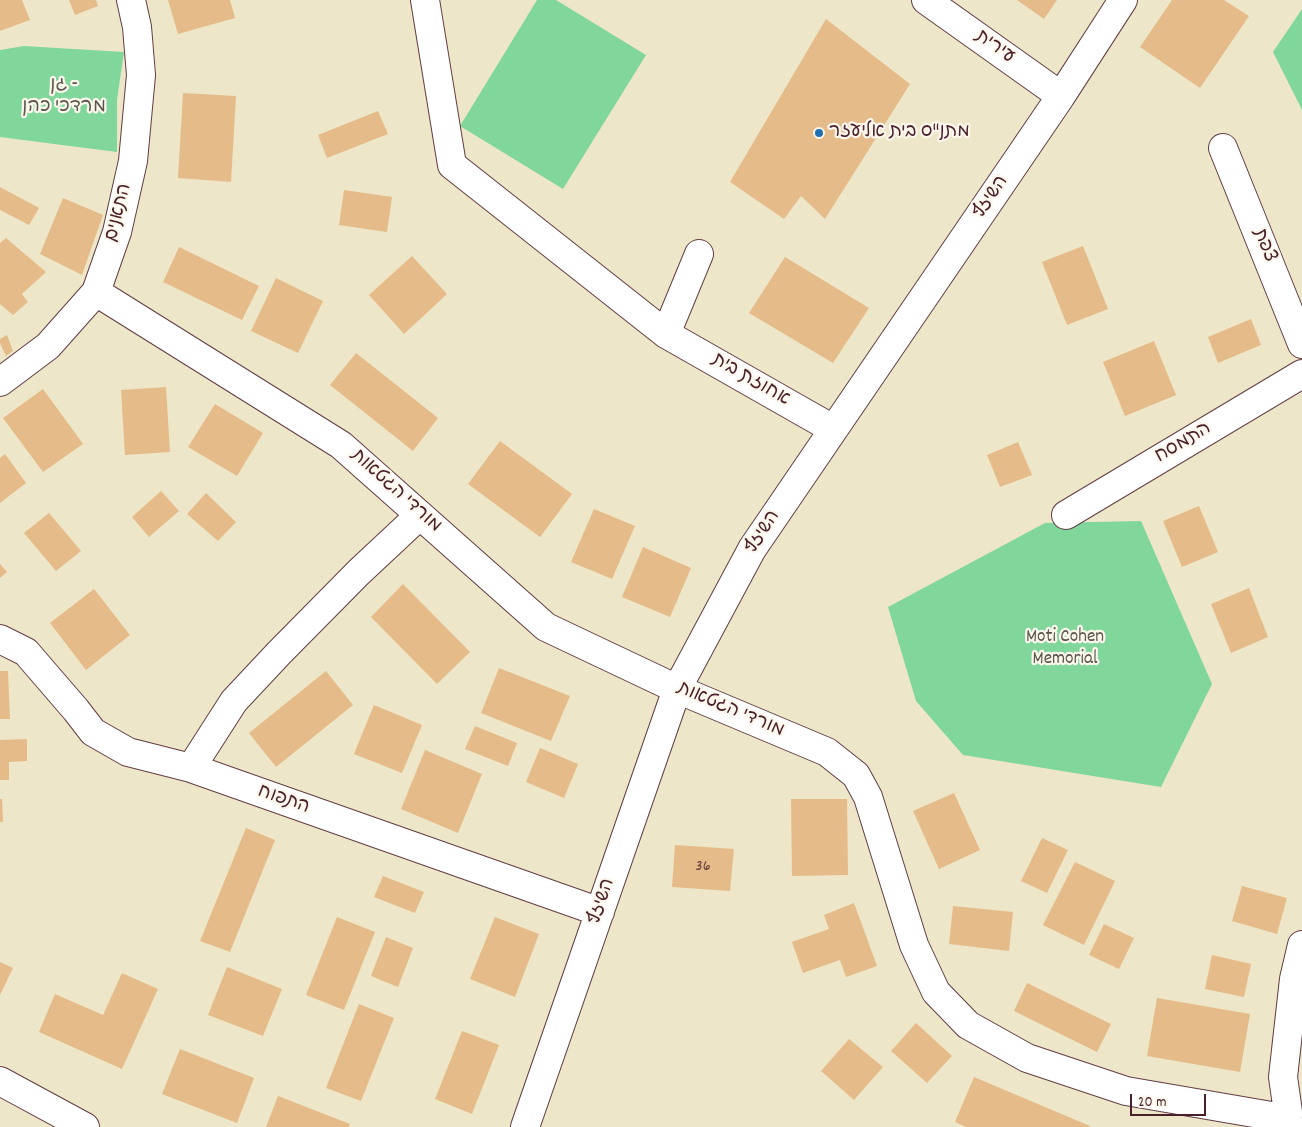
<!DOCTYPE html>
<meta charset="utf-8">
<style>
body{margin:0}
#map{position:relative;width:1302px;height:1127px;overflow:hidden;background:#ede6c8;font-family:Dekko,sans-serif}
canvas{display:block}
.scale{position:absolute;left:1130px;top:1094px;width:76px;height:22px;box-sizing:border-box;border:2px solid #4a1f2b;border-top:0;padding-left:6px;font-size:15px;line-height:18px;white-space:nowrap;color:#4a1f2b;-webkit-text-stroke:4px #fbf7ec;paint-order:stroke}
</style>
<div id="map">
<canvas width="1302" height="1127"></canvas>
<div class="scale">20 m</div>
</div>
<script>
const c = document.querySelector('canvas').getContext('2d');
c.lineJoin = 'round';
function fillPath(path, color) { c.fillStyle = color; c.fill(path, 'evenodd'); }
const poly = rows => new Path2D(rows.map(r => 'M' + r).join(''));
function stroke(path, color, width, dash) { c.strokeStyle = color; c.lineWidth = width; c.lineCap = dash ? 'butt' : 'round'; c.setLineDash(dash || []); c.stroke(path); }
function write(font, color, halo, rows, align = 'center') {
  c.font = font + ' Dekko,"Playpen Sans Hebrew",sans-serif'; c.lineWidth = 4.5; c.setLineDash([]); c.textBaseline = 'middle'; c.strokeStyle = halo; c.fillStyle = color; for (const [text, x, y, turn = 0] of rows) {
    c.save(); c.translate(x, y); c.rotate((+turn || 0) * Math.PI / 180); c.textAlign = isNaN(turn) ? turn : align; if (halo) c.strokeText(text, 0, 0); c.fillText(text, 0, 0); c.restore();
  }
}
const green = poly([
 [537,0,556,0,646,55,563,189,460,126],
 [1302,9,1302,110,1273,52],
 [24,46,124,52,117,100,117,152,0,137,0,50],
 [1141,521,1212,684,1161,787,963,755,916,701,888,607,1045,523]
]);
const building = poly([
 [0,0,22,0,30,20,0,31],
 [69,0,96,0,98,6,75,15],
 [168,0,230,0,235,18,178,34],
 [1017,0,1057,0,1044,19],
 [1172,0,1224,0,1249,16,1200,88,1140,47],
 [826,19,910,84,825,219,801,196,784,219,730,182],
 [183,93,236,96,231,182,178,178],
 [378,111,388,134,327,158,318,135],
 [0,187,39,208,29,225,0,210],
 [344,190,392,197,387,232,339,225],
 [63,198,103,215,82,275,40,254],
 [6,238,46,272,22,294,28,302,13,315,0,304,0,243],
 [1083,246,1108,309,1067,325,1042,262],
 [179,247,259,286,242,320,163,282],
 [412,256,447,294,404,334,369,295],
 [785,257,869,308,833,363,749,313],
 [276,278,323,301,298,353,251,331],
 [1251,319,1261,345,1218,363,1208,337],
 [7,335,13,351,6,356,0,343,0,339],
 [1154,341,1176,395,1125,416,1103,362],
 [356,353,438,418,413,451,330,385],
 [166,387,170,452,125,455,121,390],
 [43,389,83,444,43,472,3,418],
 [215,404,263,433,237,476,188,447],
 [500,441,572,494,540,537,468,484],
 [1018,442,1032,475,1000,487,987,455],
 [5,454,26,483,0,503,0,458],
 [161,491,179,511,149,537,132,517],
 [206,493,236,522,218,541,187,514],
 [1199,506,1218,552,1182,567,1163,521],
 [594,509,635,526,612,579,571,562],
 [49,513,81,551,56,571,24,533],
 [643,547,691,568,670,617,622,597],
 [0,564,7,572,0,578],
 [403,584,470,652,437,684,371,617],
 [1249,588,1268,637,1231,653,1211,604],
 [94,589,130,635,86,670,50,623],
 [499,668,570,696,551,741,481,713],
 [0,671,8,671,10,719,0,719],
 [326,671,353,705,276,767,249,733],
 [374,705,422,725,402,773,354,754],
 [475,726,517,743,508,766,465,749],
 [27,739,27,761,9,762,9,780,0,780,0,740],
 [540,748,578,764,564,798,526,782],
 [425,750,482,774,458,833,401,809],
 [954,793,980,850,939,869,913,811],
 [0,799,2,799,3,822,0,822],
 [791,799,847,799,848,875,792,876],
 [246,828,275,840,230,952,200,941],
 [1042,838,1068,850,1047,893,1021,881],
 [675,845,734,849,730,891,672,887],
 [1075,862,1115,881,1084,945,1043,925],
 [383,876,424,892,415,913,374,897],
 [1242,886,1287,898,1277,934,1232,921],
 [854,903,877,966,846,977,840,960,803,973,792,942,829,929,824,915],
 [953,906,1013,912,1009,951,949,944],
 [337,917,375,932,344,1010,306,995],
 [495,917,539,934,515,997,470,979],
 [1104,924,1134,938,1119,969,1089,955],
 [386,937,413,948,398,987,371,976],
 [1212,955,1251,964,1244,997,1205,989],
 [0,962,13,968,0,995],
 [227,967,282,989,263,1036,208,1015],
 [122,973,158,989,122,1069,39,1032,55,994,103,1015],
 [1027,983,1111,1024,1097,1052,1014,1011],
 [1157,998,1250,1014,1240,1072,1147,1056],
 [359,1004,394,1018,361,1101,326,1088],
 [916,1023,952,1056,927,1083,891,1051],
 [462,1031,499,1045,472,1114,435,1099],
 [849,1039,883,1067,854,1100,821,1071],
 [180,1049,254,1078,237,1123,162,1094],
 [974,1077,1090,1126,1090,1127,966,1127,955,1122],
 [278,1096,350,1124,349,1127,266,1127]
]);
const minor = poly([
 [425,0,452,165,666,334,833,429],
 [926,0,1061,96],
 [1223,148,1302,344],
 [96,292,341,445,546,627,677,689,827,752,856,775,868,797,914,945,936,992,968,1025,1027,1058,1126,1091,1289,1119],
 [666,334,699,254],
 [0,382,48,346,96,292,117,232,133,161,141,75,137,27,131,0],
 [1066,515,1302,374],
 [0,639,26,652,76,710,93,732,128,752,191,768,600,912],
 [191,768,234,701,279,653,359,572,420,515],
 [0,1081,85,1127],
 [525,1127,677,689,752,549,1061,96,1123,0],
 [1293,1127,1289,1119,1283,1077,1294,979,1302,945]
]);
const markers = [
 [819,133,5,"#1f6fb2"]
];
const numberNames = [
 ["36",703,868]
];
const streetNames = [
 ["עירית",994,48,35],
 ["השיזף",992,198,-56],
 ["התאנים",120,213,-76],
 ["צפת",1263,246,68],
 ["אחוזת בית",750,381,30],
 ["התמסח",1184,444,-31],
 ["מורדי הגטאות",395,492,42],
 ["השיזף",764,533,-57],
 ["מורדי הגטאות",730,711,23],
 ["התפוח",283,801,19],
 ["השיזף",603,902,-71]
];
const parkNames = [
 ["גן -",64,86],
 ["מרדכי כהן",64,108],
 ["Moti Cohen",1065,638],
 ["Memorial",1065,660]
];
const poiNames = [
 ["מתנ\"ס בית אליעזר",829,133]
];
fillPath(green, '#81d79b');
fillPath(building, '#e5bc89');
stroke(minor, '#623d43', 30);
stroke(minor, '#fff', 28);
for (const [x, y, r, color] of markers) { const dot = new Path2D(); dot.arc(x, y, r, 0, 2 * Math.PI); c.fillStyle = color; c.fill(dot); stroke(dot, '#fbf7ec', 2); }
write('16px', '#714642', null, numberNames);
write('19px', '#4a1f2b', '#fbf7ec', streetNames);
write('19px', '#5a564d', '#fbf7ec', parkNames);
write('19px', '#4a1f2b', '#fbf7ec', poiNames, 'left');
</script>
